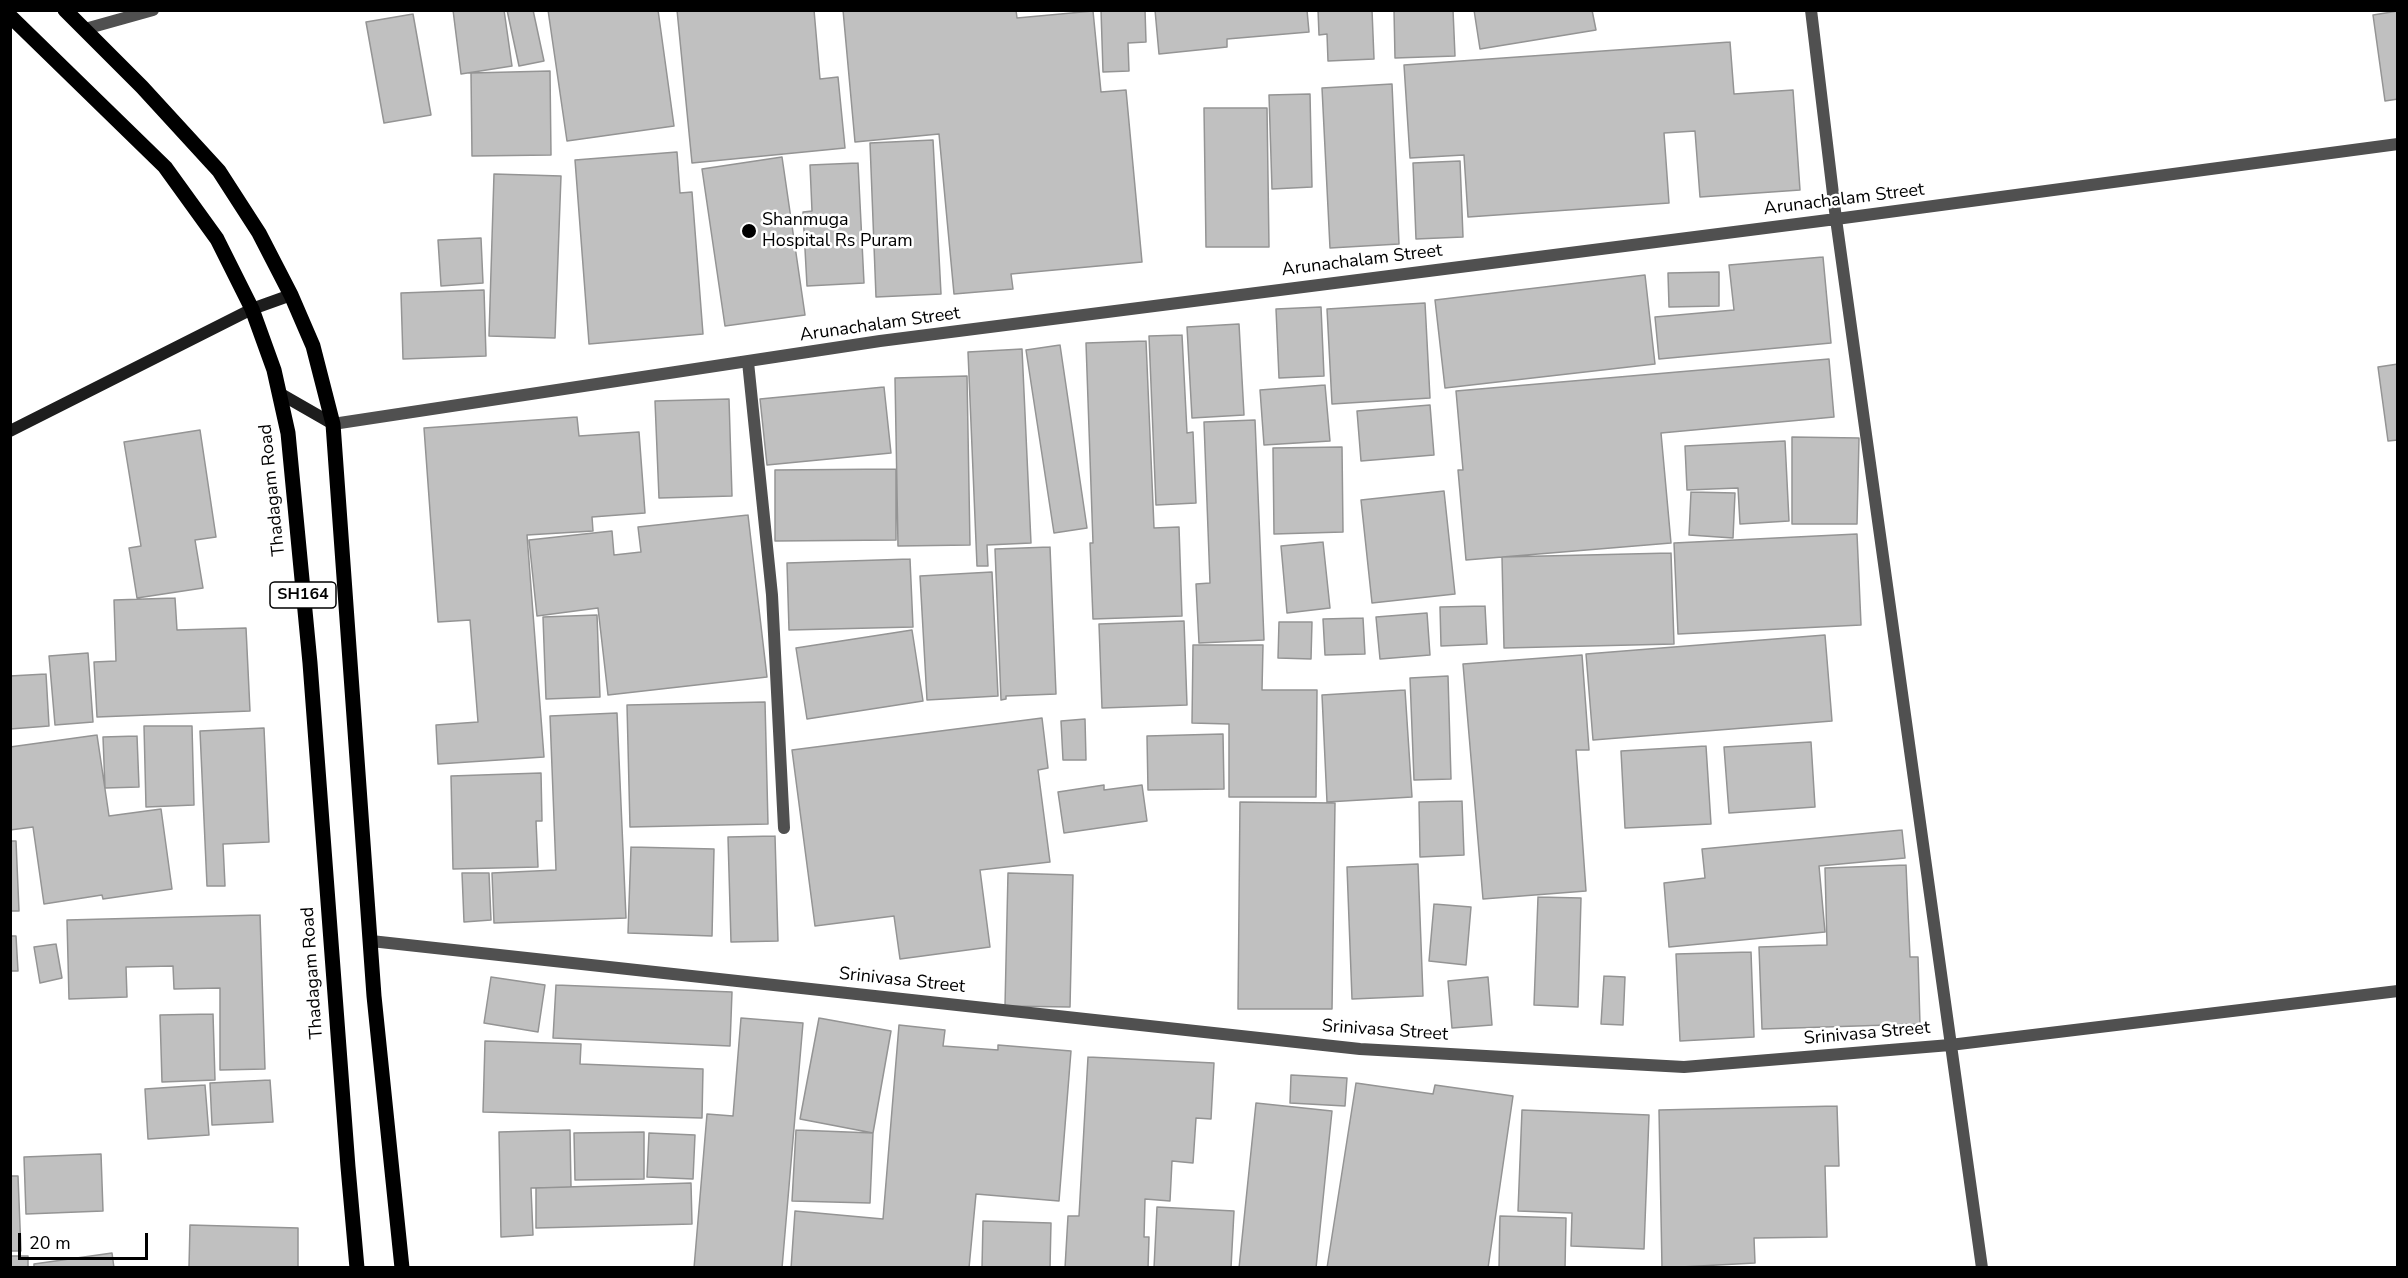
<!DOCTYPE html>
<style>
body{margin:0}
#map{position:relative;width:2408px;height:1278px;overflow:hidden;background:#fff;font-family:"Nunito Sans",sans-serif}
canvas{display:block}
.frame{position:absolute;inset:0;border:12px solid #000;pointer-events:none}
.scale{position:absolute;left:18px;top:1233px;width:130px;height:27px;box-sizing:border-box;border:3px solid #000;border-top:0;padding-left:8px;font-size:18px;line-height:21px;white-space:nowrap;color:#000;-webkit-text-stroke:4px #fff;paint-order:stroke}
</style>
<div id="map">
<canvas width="2408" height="1278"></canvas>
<div class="frame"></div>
<div class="scale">20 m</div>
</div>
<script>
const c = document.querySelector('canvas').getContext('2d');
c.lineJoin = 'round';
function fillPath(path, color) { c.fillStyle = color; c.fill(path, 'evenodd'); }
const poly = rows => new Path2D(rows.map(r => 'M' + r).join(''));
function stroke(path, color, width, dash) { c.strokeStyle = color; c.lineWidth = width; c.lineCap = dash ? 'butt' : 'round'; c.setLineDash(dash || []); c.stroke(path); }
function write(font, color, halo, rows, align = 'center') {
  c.font = font + ' "Nunito Sans",sans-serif'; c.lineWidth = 5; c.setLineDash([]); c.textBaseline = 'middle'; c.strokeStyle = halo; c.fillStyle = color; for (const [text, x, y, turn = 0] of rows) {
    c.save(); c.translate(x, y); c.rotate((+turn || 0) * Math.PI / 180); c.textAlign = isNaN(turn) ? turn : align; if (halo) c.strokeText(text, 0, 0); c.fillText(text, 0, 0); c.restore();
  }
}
const building = poly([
 [453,10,504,10,512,66,461,74,453,10],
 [507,10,533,10,544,61,519,66,507,10],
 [548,10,658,10,674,126,567,141,548,10],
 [677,10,814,10,820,79,838,77,845,148,692,163,677,10],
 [843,10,1016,10,1017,18,1093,11,1101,92,1126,90,1142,262,1011,274,1013,289,954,294,939,134,855,142,843,10],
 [1101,10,1145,10,1146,42,1128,43,1129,71,1103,72,1101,10],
 [1155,10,1307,10,1309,32,1227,39,1227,47,1159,54,1155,10],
 [1318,10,1372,10,1374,59,1328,61,1327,34,1319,35,1318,10],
 [1394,10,1453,10,1455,56,1395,58,1394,10],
 [1474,10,1592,10,1596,30,1480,49,1474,10],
 [2398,11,2398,99,2385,101,2373,15,2398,11],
 [413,14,431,115,384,123,366,22,413,14],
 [1730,42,1734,94,1793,90,1800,190,1700,197,1695,131,1664,133,1669,203,1468,217,1464,155,1410,158,1404,65,1730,42],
 [550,71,551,155,472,156,471,73,550,71],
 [1392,84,1399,244,1330,248,1322,88,1392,84],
 [1310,94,1312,187,1272,189,1269,95,1310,94],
 [1204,108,1267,108,1269,247,1206,247,1204,108],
 [933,140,941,294,876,297,870,143,933,140],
 [677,152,680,193,692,192,703,334,589,344,575,160,677,152],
 [782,157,805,315,725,326,702,169,782,157],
 [1460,161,1463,237,1416,239,1413,163,1460,161],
 [858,163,864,283,807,286,803,212,812,211,810,165,858,163],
 [494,174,561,176,555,338,489,336,494,174],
 [481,238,483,283,441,286,438,240,481,238],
 [1823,257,1831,343,1659,359,1655,317,1734,310,1729,265,1823,257],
 [1719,272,1719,306,1669,307,1668,273,1719,272],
 [1645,275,1655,364,1445,388,1435,300,1645,275],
 [484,290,486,356,403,359,401,293,484,290],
 [1425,303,1430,398,1332,404,1327,309,1425,303],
 [1321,307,1324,376,1279,378,1276,309,1321,307],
 [1239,324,1244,415,1192,418,1187,327,1239,324],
 [1182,335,1187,433,1193,432,1196,503,1156,505,1149,336,1182,335],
 [1146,341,1154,528,1179,527,1182,616,1093,619,1090,543,1093,543,1086,343,1146,341],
 [1060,345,1087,528,1054,533,1026,350,1060,345],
 [1022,349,1031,543,987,545,988,566,977,566,968,352,1022,349],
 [1829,359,1834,417,1661,433,1671,543,1466,560,1458,470,1463,470,1456,391,1829,359],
 [2398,364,2398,440,2388,441,2378,367,2398,364],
 [967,376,970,545,898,546,895,378,967,376],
 [1325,385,1330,441,1264,445,1260,390,1325,385],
 [884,387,891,453,767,465,760,399,884,387],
 [729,399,732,496,659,498,655,401,729,399],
 [1430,405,1434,455,1361,461,1357,411,1430,405],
 [577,417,579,436,639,432,645,513,592,517,593,531,527,535,544,757,438,764,436,725,478,722,470,620,438,622,424,428,577,417],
 [1255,420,1264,640,1199,643,1196,584,1210,583,1204,422,1255,420],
 [200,430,216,537,195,540,203,588,137,598,129,548,141,546,124,442,200,430],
 [1792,437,1859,438,1857,524,1792,524,1792,437],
 [1785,441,1789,521,1740,524,1738,488,1687,490,1685,446,1785,441],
 [1342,447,1343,532,1274,534,1273,448,1342,447],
 [896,469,896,540,775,541,775,470,896,469],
 [1444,491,1455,594,1372,603,1361,500,1444,491],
 [1691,492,1735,493,1733,538,1689,535,1691,492],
 [748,515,767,677,608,695,598,608,537,616,529,540,612,531,614,555,641,552,638,527,748,515],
 [1857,534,1861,625,1678,634,1674,543,1857,534],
 [1323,542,1330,608,1287,613,1281,546,1323,542],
 [1050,547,1056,694,1006,696,1006,699,1001,700,995,549,1050,547],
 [1671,553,1674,644,1504,648,1502,557,1671,553],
 [910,559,913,627,789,630,787,563,910,559],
 [992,572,998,696,927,700,920,576,992,572],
 [175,598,177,630,246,628,250,711,97,717,94,662,116,661,114,600,175,598],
 [1485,606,1487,644,1441,646,1440,607,1485,606],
 [1427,613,1430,655,1380,659,1376,617,1427,613],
 [597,615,600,697,546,699,543,617,597,615],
 [1363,618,1365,654,1325,655,1323,619,1363,618],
 [1184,621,1187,705,1102,708,1099,624,1184,621],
 [1279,622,1312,622,1311,659,1278,658,1279,622],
 [912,630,923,701,807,719,796,648,912,630],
 [1825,635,1832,721,1593,740,1586,654,1825,635],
 [1193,645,1263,645,1262,690,1317,690,1316,797,1229,797,1229,724,1192,723,1193,645],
 [88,653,93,722,55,725,49,656,88,653],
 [1582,655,1589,750,1576,750,1586,891,1483,899,1463,664,1582,655],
 [46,674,49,726,10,729,10,676,46,674],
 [1448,676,1451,779,1414,780,1410,678,1448,676],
 [1405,690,1412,797,1327,802,1322,695,1405,690],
 [765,702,768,824,630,827,627,705,765,702],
 [617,713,626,918,494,923,492,873,556,870,550,716,617,713],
 [1042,718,1048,768,1038,770,1050,862,980,870,990,947,900,959,894,916,815,926,792,750,1042,718],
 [1085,719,1086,760,1063,760,1061,721,1085,719],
 [144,726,192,726,194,805,146,807,144,726],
 [264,728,269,842,223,844,225,886,207,886,200,731,264,728],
 [1223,734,1224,789,1148,790,1147,736,1223,734],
 [97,735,109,816,161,809,172,889,103,899,102,895,44,904,33,827,10,830,10,747,97,735],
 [137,736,139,787,105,788,103,737,137,736],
 [1811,742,1815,807,1729,813,1724,747,1811,742],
 [1706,746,1711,824,1625,828,1621,751,1706,746],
 [541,773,542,821,536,821,538,867,453,869,451,776,541,773],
 [1104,785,1104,790,1142,785,1147,821,1064,833,1058,792,1104,785],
 [1462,801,1464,855,1420,857,1419,802,1462,801],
 [1240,802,1335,803,1332,1009,1238,1009,1240,802],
 [1902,830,1905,858,1819,866,1825,932,1669,947,1664,883,1705,878,1702,849,1902,830],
 [775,836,778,941,731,942,728,837,775,836],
 [10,841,16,841,19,911,10,911,10,841],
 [631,847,714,849,712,936,628,933,631,847],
 [1418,864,1423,996,1352,999,1347,867,1418,864],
 [1906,865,1910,957,1918,957,1920,1024,1762,1029,1759,947,1827,945,1825,868,1906,865],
 [462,873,489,873,491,920,464,922,462,873],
 [1008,873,1073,875,1070,1007,1005,1006,1008,873],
 [1538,897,1581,898,1578,1007,1534,1005,1538,897],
 [1434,904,1471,907,1466,965,1429,961,1434,904],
 [260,915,265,1069,220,1070,220,988,174,989,173,966,126,967,127,997,69,999,67,920,260,915],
 [10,936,16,936,18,971,10,971,10,936],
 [56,944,62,978,40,983,34,947,56,944],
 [1751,952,1754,1037,1680,1041,1676,954,1751,952],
 [1604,976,1625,977,1623,1025,1601,1024,1604,976],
 [491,977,545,985,538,1032,484,1023,491,977],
 [1488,977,1492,1025,1452,1028,1448,981,1488,977],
 [556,985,732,992,730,1046,553,1038,556,985],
 [213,1014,215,1080,162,1082,160,1015,213,1014],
 [741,1018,803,1023,782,1268,694,1268,707,1114,733,1116,741,1018],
 [819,1018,891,1031,873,1133,800,1119,819,1018],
 [899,1025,945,1030,943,1046,998,1050,998,1045,1071,1051,1059,1201,976,1194,969,1268,791,1268,795,1211,883,1219,899,1025],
 [485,1041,581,1044,580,1064,703,1069,702,1118,483,1112,485,1041],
 [1088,1057,1214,1063,1211,1119,1196,1118,1193,1163,1172,1161,1170,1201,1145,1199,1144,1237,1149,1237,1148,1268,1065,1268,1068,1216,1079,1216,1088,1057],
 [1291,1075,1347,1078,1345,1106,1290,1103,1291,1075],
 [270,1080,273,1122,212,1125,210,1083,270,1080],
 [1356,1083,1433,1094,1435,1085,1513,1096,1488,1268,1327,1268,1356,1083],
 [205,1085,209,1135,148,1139,145,1089,205,1085],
 [1256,1103,1332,1111,1316,1268,1239,1268,1256,1103],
 [1837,1106,1839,1166,1825,1166,1827,1237,1754,1238,1755,1263,1662,1268,1659,1110,1837,1106],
 [1522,1110,1649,1115,1644,1249,1571,1246,1572,1213,1518,1211,1522,1110],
 [570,1130,571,1187,531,1188,533,1235,501,1237,499,1132,570,1130],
 [796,1130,873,1133,870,1203,792,1201,796,1130],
 [644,1132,644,1179,575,1180,574,1133,644,1132],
 [649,1133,695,1135,693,1179,647,1177,649,1133],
 [101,1154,103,1211,26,1214,24,1157,101,1154],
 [10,1176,18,1176,21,1251,10,1251,10,1176],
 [691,1183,692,1224,536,1228,536,1188,691,1183],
 [1157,1207,1234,1211,1231,1268,1154,1268,1157,1207],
 [1500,1216,1566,1218,1565,1268,1499,1268,1500,1216],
 [983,1221,1051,1223,1050,1268,982,1268,983,1221],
 [190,1225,298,1228,298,1268,189,1267,190,1225],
 [112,1253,114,1268,34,1268,34,1264,112,1253],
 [10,1256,28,1256,28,1268,10,1268,10,1256]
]);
const street = poly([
 [1811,10,1836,219,1982,1268],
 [85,29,153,10],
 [748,362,772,595,784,828],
 [333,424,880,341,1836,219,2398,144],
 [371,941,1360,1049,1684,1067,1950,1045,2398,991]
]);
const secondary = poly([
 [279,393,333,424],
 [10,431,252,309,291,295]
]);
const primary = poly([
 [65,10,142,87,219,171,259,233,291,295,313,346,333,424,374,996,402,1268],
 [10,16,165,167,217,239,252,309,274,370,288,433,310,663,348,1167,357,1268]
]);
const markers = [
 [749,231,8,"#000"]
];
const shields = [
 [303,595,66]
];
const shieldNames = [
 ["SH164",303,595]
];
const streetNames = [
 ["Arunachalam Street",1844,200,-7],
 ["Arunachalam Street",1362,261,-7],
 ["Arunachalam Street",880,325,-8],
 ["Thadagam Road",273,490,-96],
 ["Thadagam Road",313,973,-94],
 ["Srinivasa Street",902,981,6],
 ["Srinivasa Street",1385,1031,4],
 ["Srinivasa Street",1867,1034,-5]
];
const poiNames = [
 ["Shanmuga",762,221],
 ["Hospital Rs Puram",762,242]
];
fillPath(building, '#c0c0c0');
stroke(building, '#949494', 1.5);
stroke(street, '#505050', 12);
stroke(secondary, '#1d1d1d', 12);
stroke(primary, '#000', 15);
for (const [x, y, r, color] of markers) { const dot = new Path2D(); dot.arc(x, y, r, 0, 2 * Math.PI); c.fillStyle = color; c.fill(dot); stroke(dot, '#fff', 2); }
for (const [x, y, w] of shields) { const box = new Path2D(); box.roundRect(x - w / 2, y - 13, w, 26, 4.5); c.fillStyle = '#fff'; c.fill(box); stroke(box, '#000', 1.5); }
write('bold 16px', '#000', null, shieldNames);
write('18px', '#000', '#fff', streetNames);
write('18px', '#000', '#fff', poiNames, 'left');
</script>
